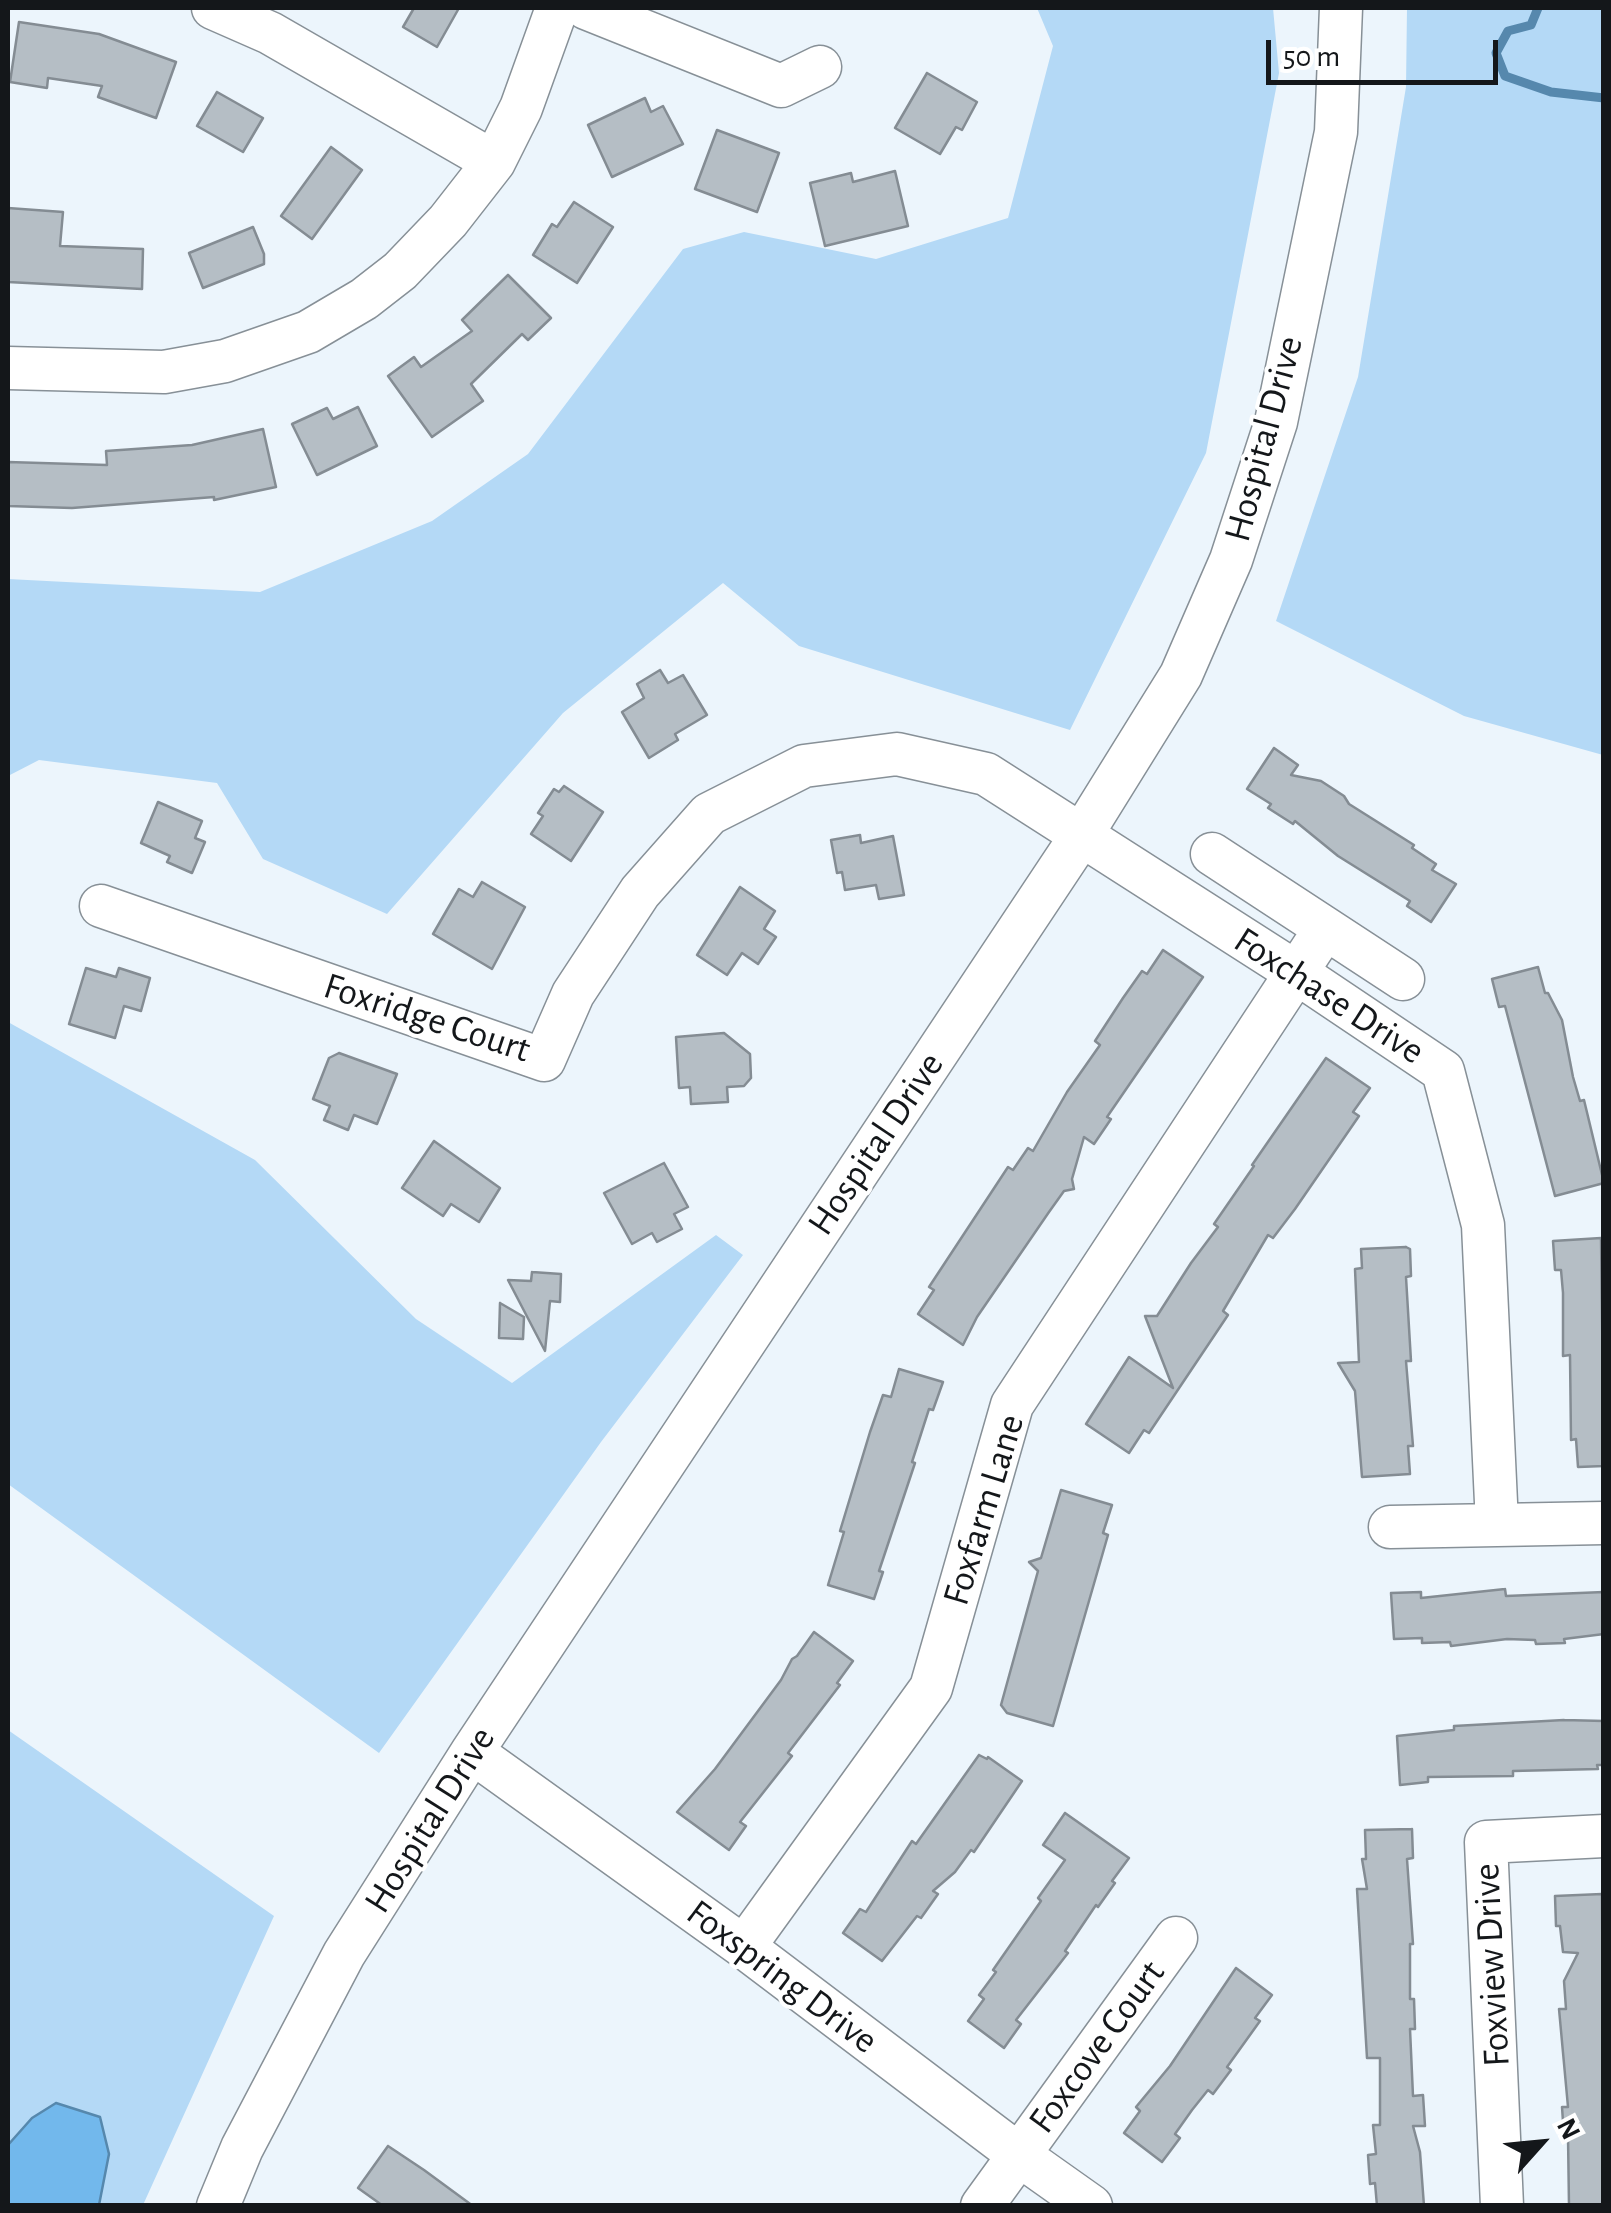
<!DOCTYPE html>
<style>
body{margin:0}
#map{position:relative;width:1611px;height:2213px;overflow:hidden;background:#ecf5fc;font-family:"Alegreya Sans",sans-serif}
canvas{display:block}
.frame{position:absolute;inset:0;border:10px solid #14171a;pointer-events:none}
.north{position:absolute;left:1491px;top:2093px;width:100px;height:100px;-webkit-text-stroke:8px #fff;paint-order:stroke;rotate:63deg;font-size:28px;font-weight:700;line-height:40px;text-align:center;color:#14171a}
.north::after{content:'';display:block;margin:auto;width:35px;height:45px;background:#14171a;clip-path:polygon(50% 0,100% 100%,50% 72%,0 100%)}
.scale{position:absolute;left:1266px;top:40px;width:232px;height:45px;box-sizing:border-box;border:5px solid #14171a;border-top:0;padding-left:12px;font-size:30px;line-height:35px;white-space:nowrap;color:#14171a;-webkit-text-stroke:8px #fff;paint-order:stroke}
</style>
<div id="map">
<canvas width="1611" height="2213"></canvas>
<div class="frame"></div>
<div class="north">N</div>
<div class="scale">50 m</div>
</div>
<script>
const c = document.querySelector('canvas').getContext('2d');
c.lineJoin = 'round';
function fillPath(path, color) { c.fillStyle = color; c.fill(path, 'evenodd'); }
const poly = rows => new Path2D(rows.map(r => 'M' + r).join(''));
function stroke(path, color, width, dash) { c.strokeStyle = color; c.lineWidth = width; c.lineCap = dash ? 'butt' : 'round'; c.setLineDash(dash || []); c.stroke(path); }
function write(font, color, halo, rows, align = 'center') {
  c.font = font + ' "Alegreya Sans",sans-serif'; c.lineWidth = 8; c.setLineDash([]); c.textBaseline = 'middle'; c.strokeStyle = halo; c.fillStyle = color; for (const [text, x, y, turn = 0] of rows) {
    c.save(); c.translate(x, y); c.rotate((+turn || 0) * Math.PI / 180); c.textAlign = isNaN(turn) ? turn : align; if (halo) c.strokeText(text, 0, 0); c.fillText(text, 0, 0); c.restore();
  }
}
const green = poly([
 [1037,8,1273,8,1279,73,1206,453,1070,730,799,646,723,583,563,713,387,914,263,859,217,783,39,760,8,776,8,579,260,592,432,521,528,454,683,249,744,232,876,259,1008,218,1053,46],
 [1407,8,1603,8,1603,755,1464,716,1276,621,1358,377,1406,87],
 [8,1022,255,1160,416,1319,512,1383,716,1235,743,1255,601,1442,379,1753,8,1484],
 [8,1730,274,1916,143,2205,8,2205]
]);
const water = poly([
 [56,2103,100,2117,109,2154,99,2205,8,2205,8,2145,32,2118,56,2103]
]);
const stream = poly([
 [1538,8,1531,25,1508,31,1496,53,1505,76,1551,92,1604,98]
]);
const building = poly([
 [414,8,459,8,437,47,403,27,414,8],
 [19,22,99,34,176,62,156,118,98,97,102,86,48,78,47,88,10,82,19,22],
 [927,73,977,102,962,130,956,127,940,154,895,128,927,73],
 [217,92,263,118,243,152,197,126,217,92],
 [645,98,651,112,663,106,683,144,612,177,588,125,645,98],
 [717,130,779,153,757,212,695,189,717,130],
 [331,147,362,170,312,239,281,216,331,147],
 [895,171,908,226,825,246,810,183,851,173,853,182,895,171],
 [574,202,613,227,577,283,533,255,552,224,557,227,574,202],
 [8,208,63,212,60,246,143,249,142,289,8,282,8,208],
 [253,227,264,254,264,264,203,288,189,253,253,227],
 [508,275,551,318,528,340,522,334,471,384,483,401,432,437,388,376,414,357,421,367,472,331,462,320,508,275],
 [358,407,377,446,317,475,292,424,327,408,333,419,358,407],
 [263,429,276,487,214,500,214,497,72,508,8,506,8,462,107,465,106,451,192,445,263,429],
 [660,670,668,683,683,675,707,715,675,734,678,740,649,758,622,712,644,698,637,684,660,670],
 [1274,748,1298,765,1291,775,1321,781,1344,796,1349,804,1414,845,1412,848,1436,864,1432,870,1456,884,1431,922,1407,906,1410,901,1338,856,1295,821,1293,824,1268,808,1271,804,1247,789,1274,748],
 [564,786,603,812,571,861,531,834,543,816,538,813,554,789,559,792,564,786],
 [158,802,202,821,195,838,205,842,192,873,167,862,170,856,141,843,158,802],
 [860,835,861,843,893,836,904,895,879,899,876,885,845,890,842,872,837,873,831,840,860,835],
 [482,882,525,907,492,969,433,934,459,889,473,897,482,882],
 [740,887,775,911,764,929,776,937,758,964,742,953,727,975,697,955,740,887],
 [1163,950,1203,977,1107,1117,1111,1119,1094,1144,1084,1137,1072,1179,1074,1189,1064,1191,1049,1212,977,1317,963,1345,918,1314,934,1290,929,1287,1008,1167,1013,1170,1028,1148,1033,1151,1067,1092,1100,1045,1095,1041,1123,998,1142,971,1147,974,1163,950],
 [1538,967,1545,993,1548,993,1562,1020,1573,1077,1580,1101,1584,1100,1604,1183,1555,1196,1505,1006,1499,1007,1492,979,1538,967],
 [86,968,116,977,119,968,150,978,141,1011,124,1006,115,1038,69,1024,86,968],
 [724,1033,750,1054,751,1078,744,1086,727,1087,728,1102,691,1104,690,1087,679,1088,676,1037,724,1033],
 [339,1053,397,1074,377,1124,354,1115,348,1130,324,1120,330,1106,313,1099,329,1058,339,1053],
 [1326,1058,1370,1088,1353,1112,1359,1116,1295,1209,1273,1238,1268,1235,1223,1311,1228,1315,1149,1433,1144,1430,1129,1453,1086,1424,1129,1357,1173,1388,1145,1316,1157,1316,1191,1263,1218,1227,1214,1224,1254,1166,1252,1165,1326,1058],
 [434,1141,500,1188,479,1222,451,1204,443,1216,402,1188,434,1141],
 [664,1163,688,1207,674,1214,682,1229,657,1242,652,1233,632,1244,604,1193,664,1163],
 [1601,1238,1604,1466,1578,1467,1576,1439,1571,1440,1570,1355,1563,1356,1563,1293,1561,1270,1555,1270,1553,1241,1601,1238],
 [1406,1247,1410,1249,1411,1276,1406,1277,1411,1361,1406,1361,1413,1446,1408,1446,1410,1474,1362,1477,1355,1391,1338,1363,1359,1362,1355,1269,1362,1268,1361,1249,1406,1247],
 [532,1272,561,1274,560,1302,550,1301,545,1351,508,1280,531,1281,532,1272],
 [500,1303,524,1317,523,1339,499,1338,500,1303],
 [899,1369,943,1382,933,1410,929,1409,912,1462,915,1463,879,1571,883,1572,874,1599,828,1585,844,1532,840,1531,870,1432,883,1395,891,1397,899,1369],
 [1061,1490,1112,1505,1103,1533,1108,1535,1053,1726,1007,1713,1001,1705,1038,1571,1029,1562,1041,1558,1061,1490],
 [1505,1589,1506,1596,1604,1592,1604,1634,1564,1639,1565,1643,1536,1644,1535,1640,1507,1639,1451,1646,1450,1642,1422,1643,1422,1638,1394,1639,1391,1593,1421,1592,1421,1598,1505,1589],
 [814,1632,853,1661,837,1683,840,1685,788,1753,792,1756,740,1822,746,1826,729,1850,677,1812,715,1769,781,1680,792,1659,797,1656,814,1632],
 [1564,1720,1604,1721,1604,1765,1597,1765,1598,1769,1513,1771,1513,1776,1428,1777,1428,1782,1400,1785,1397,1736,1454,1730,1454,1726,1564,1720],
 [979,1755,987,1759,988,1757,1022,1781,974,1852,971,1850,955,1872,933,1891,938,1894,921,1918,917,1916,882,1961,843,1933,860,1909,866,1912,912,1841,916,1844,979,1755],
 [1065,1813,1129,1858,1112,1881,1115,1883,1098,1907,1096,1905,1065,1951,1068,1953,1016,2020,1021,2024,1004,2048,968,2021,984,1999,979,1995,996,1972,993,1970,1041,1901,1038,1898,1065,1860,1043,1845,1065,1813],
 [1412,1829,1413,1858,1407,1859,1413,1944,1410,1944,1410,1999,1414,1999,1415,2029,1410,2029,1413,2096,1423,2095,1425,2126,1413,2126,1420,2152,1424,2206,1377,2206,1375,2183,1370,2184,1368,2155,1376,2154,1373,2125,1380,2125,1380,2058,1367,2058,1357,1889,1367,1889,1362,1859,1366,1859,1365,1830,1412,1829],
 [1602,1894,1604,2206,1569,2206,1568,2136,1564,2136,1562,2107,1568,2107,1559,2009,1566,2009,1564,1981,1578,1953,1563,1952,1560,1926,1556,1926,1555,1896,1602,1894],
 [1236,1968,1272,1995,1255,2018,1260,2021,1227,2067,1231,2070,1213,2094,1208,2090,1192,2110,1175,2134,1180,2138,1162,2162,1124,2133,1140,2111,1136,2107,1170,2066,1236,1968],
 [388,2146,424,2170,473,2206,383,2206,379,2203,358,2188,388,2146]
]);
const minor = poly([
 [213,8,270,33,494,162],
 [586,8,781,86,820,67],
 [8,368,164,372,225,361,308,332,364,299,400,271,448,221,494,162,521,108,557,8],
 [1212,854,1403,979],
 [101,906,544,1060,573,994,640,892,709,814,804,766,897,754,986,774,1297,973,1443,1071,1483,1225,1497,1524],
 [1390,1527,1604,1523],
 [472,1752,744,1947,1019,2155,1091,2206],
 [744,1947,931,1688,1012,1405,1325,929],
 [218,2206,242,2148,344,1954,472,1752,1081,836,1181,675,1231,560,1276,422,1336,132,1341,8],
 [982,2206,1176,1938],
 [1502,2206,1486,1842,1604,1836]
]);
const streetNames = [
 ["Hospital Drive",1264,439,-75],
 ["Foxchase Drive",1329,996,33],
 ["Foxridge Court",427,1018,18],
 ["Hospital Drive",876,1144,-56],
 ["Foxfarm Lane",984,1510,-73],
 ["Hospital Drive",430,1820,-58],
 ["Foxview Drive",1492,1965,-93],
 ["Foxspring Drive",782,1977,37],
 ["Foxcove Court",1097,2047,-54]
];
fillPath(green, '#b4d9f6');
fillPath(water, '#72b8ec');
stroke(water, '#5688ad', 2.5);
stroke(stream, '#5688ad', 9);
fillPath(building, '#b5bec5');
stroke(building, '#848c93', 2.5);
stroke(minor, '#879097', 45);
stroke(minor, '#fff', 42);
write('38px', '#14171a', '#fff', streetNames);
</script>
